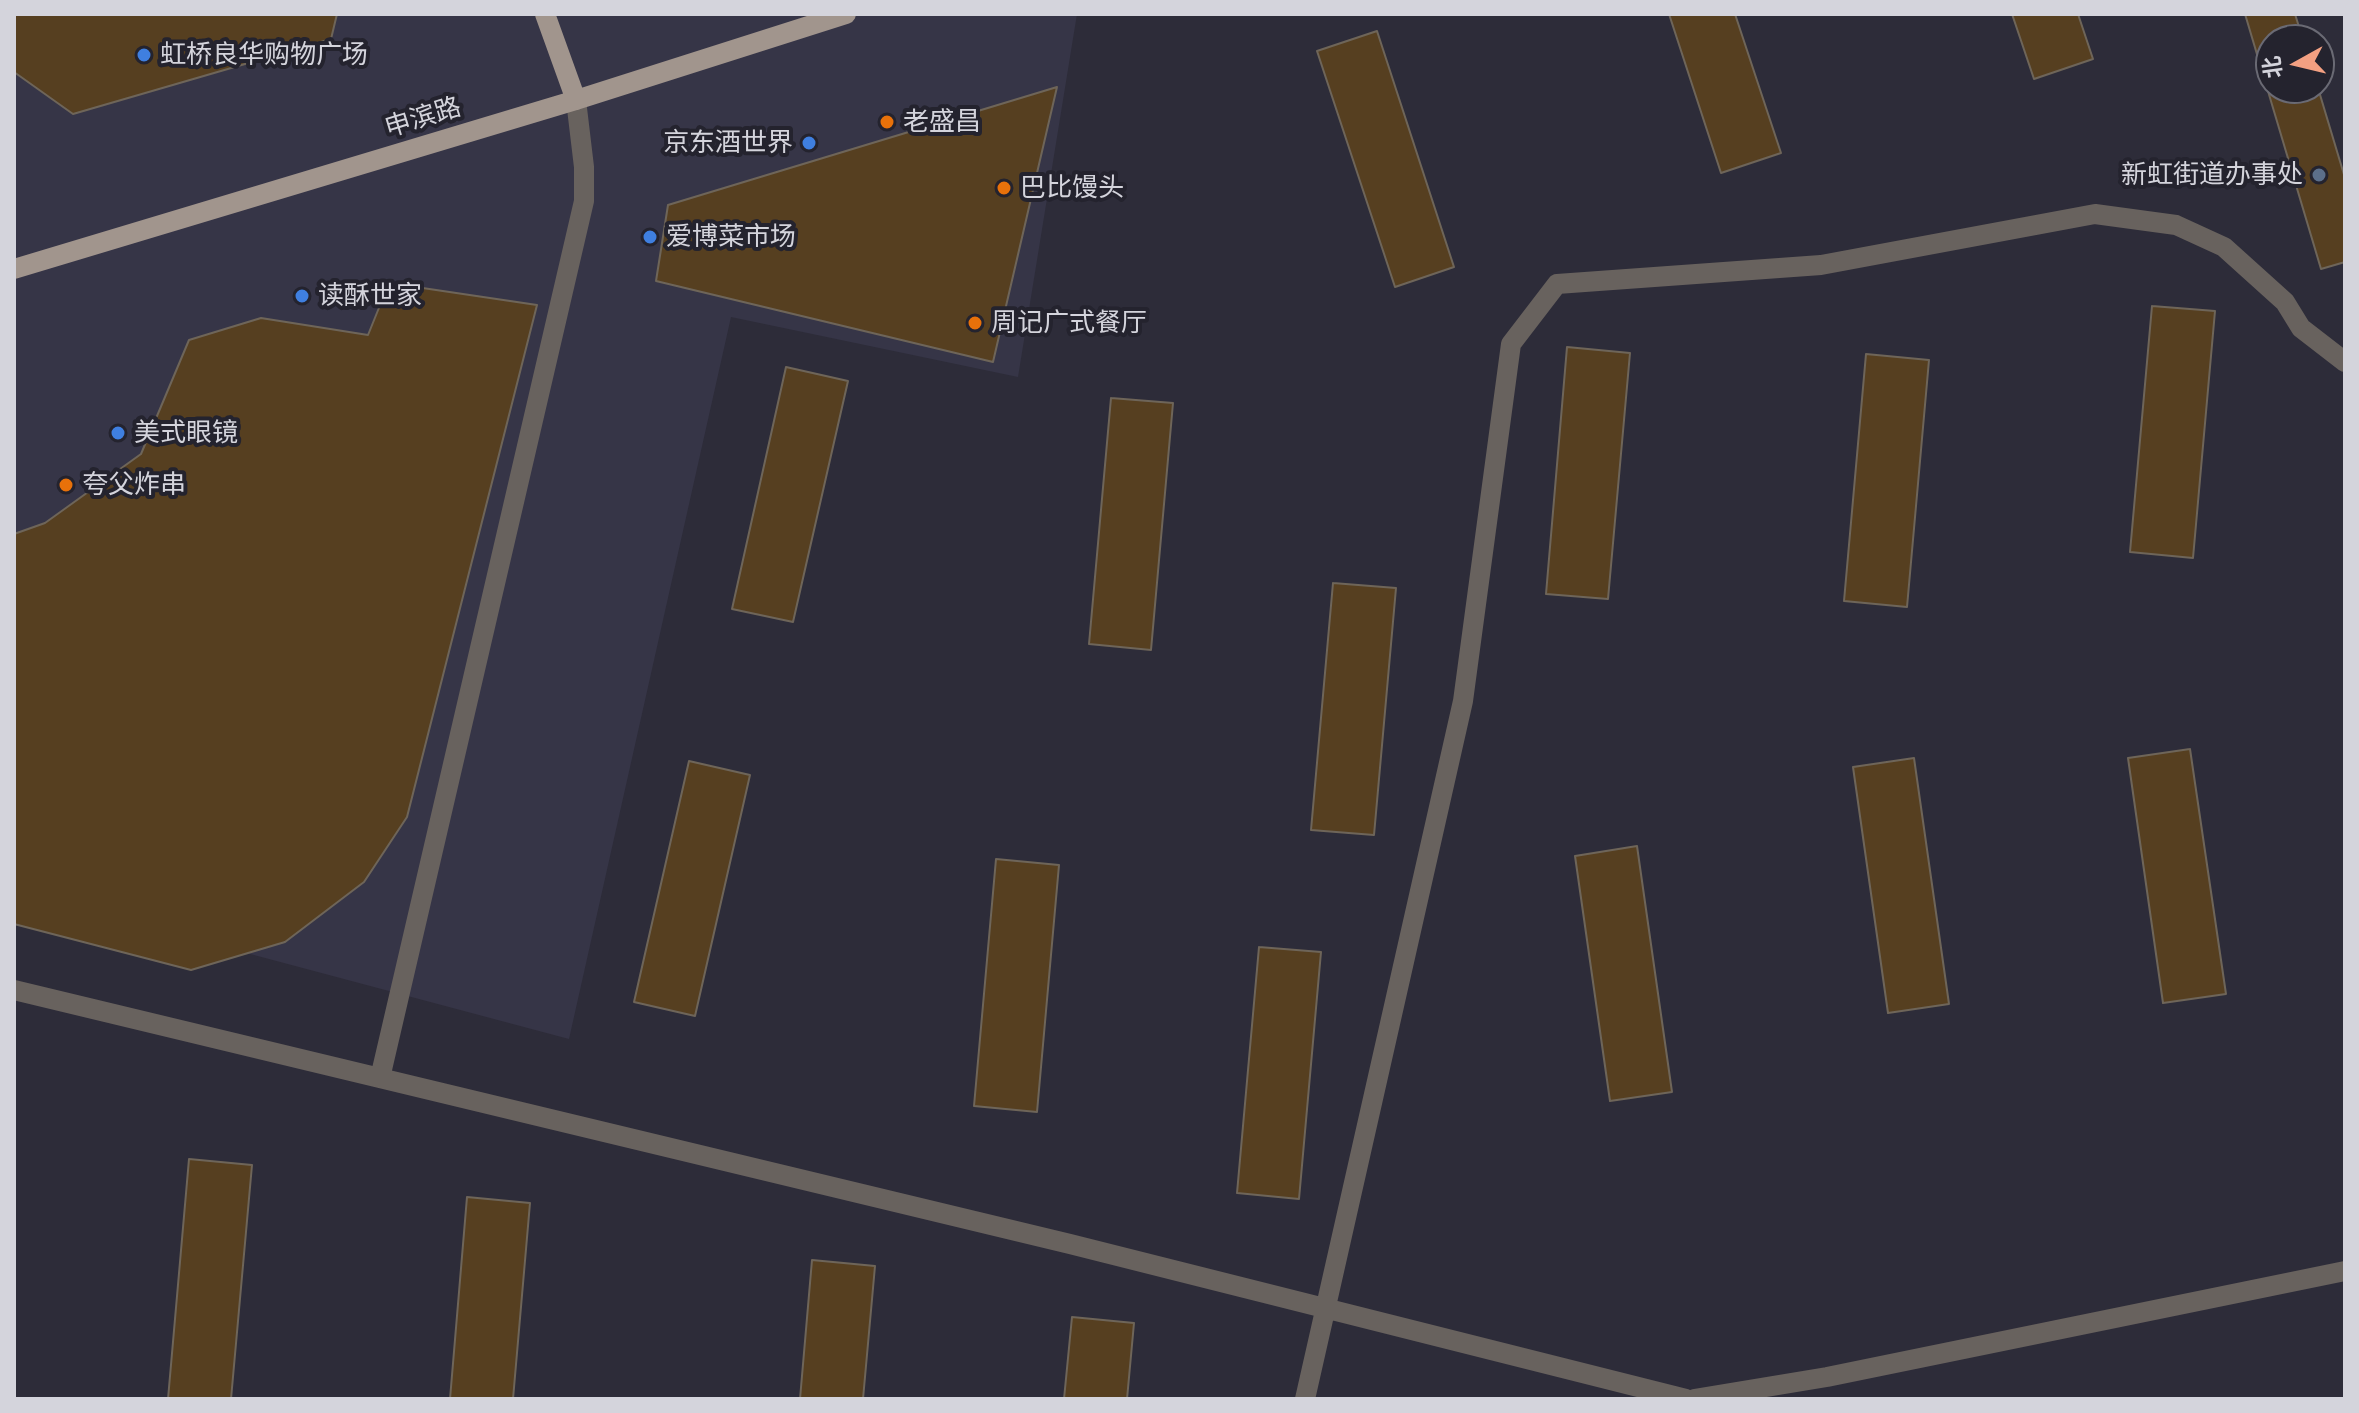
<!DOCTYPE html>
<meta charset="utf-8">
<style>
body{margin:0}
#map{position:relative;width:2359px;height:1413px;overflow:hidden;background:#2d2c39;font-family:Cabin,"Noto Sans SC",sans-serif}
canvas{display:block}
.frame{position:absolute;inset:0;border:16px solid #d4d4dc;pointer-events:none}
.north{position:absolute;left:2255px;top:24px;width:80px;height:80px;box-sizing:border-box;background:#24232e;border:2px solid #6a6a74;border-radius:50%;rotate:262deg;font-size:22px;font-weight:700;line-height:32px;text-align:center;color:#d4d4dc}
.north::after{content:'';display:block;margin:auto;width:28px;height:36px;background:#f3a082;clip-path:polygon(50% 0,100% 100%,50% 72%,0 100%)}
</style>
<div id="map">
<canvas width="2359" height="1413"></canvas>
<div class="frame"></div>
<div class="north">北</div>
</div>
<script>
const c = document.querySelector('canvas').getContext('2d');
c.lineJoin = 'round';
function fillPath(path, color) { c.fillStyle = color; c.fill(path, 'evenodd'); }
const poly = rows => new Path2D(rows.map(r => 'M' + r).join(''));
function stroke(path, color, width, dash) { c.strokeStyle = color; c.lineWidth = width; c.lineCap = dash ? 'butt' : 'round'; c.setLineDash(dash || []); c.stroke(path); }
function write(font, color, halo, rows, align = 'center') {
  c.font = font + ' Cabin,"Noto Sans SC",sans-serif'; c.lineWidth = 8; c.setLineDash([]); c.textBaseline = 'middle'; c.strokeStyle = halo; c.fillStyle = color; for (const [text, x, y, turn = 0] of rows) {
    c.save(); c.translate(x, y); c.rotate((+turn || 0) * Math.PI / 180); c.textAlign = isNaN(turn) ? turn : align; if (halo) c.strokeText(text, 0, 0); c.fillText(text, 0, 0); c.restore();
  }
}
const built = poly([
 [14,14,1077,14,1018,377,731,317,569,1039,14,891]
]);
const building = poly([
 [14,14,337,14,331,39,73,114,14,72,14,14],
 [1669,14,1735,14,1781,153,1721,173,1669,14],
 [2012,14,2078,14,2093,59,2034,79,2012,14],
 [2245,14,2345,14,2345,262,2321,269,2245,14],
 [2271,40,2319,40,2319,88,2271,88,2271,40],
 [2295,14,2345,14,2345,178,2318,88,2319,40,2303,40,2295,14],
 [1377,31,1454,267,1395,287,1317,51,1377,31],
 [1057,87,993,362,656,281,668,205,1057,87],
 [389,283,537,305,407,817,364,882,285,942,191,970,14,924,14,534,45,523,141,454,189,340,261,318,368,335,389,283],
 [2152,306,2215,311,2193,558,2130,552,2152,306],
 [1567,347,1630,353,1608,599,1546,594,1567,347],
 [1866,354,1929,360,1907,607,1844,601,1866,354],
 [786,367,848,381,793,622,732,609,786,367],
 [1111,398,1173,403,1151,650,1089,644,1111,398],
 [1333,583,1396,588,1374,835,1311,830,1333,583],
 [2190,749,2226,994,2163,1003,2128,758,2190,749],
 [1914,758,1949,1004,1888,1013,1853,767,1914,758],
 [689,761,750,775,695,1016,634,1002,689,761],
 [1637,846,1672,1092,1610,1101,1575,856,1637,846],
 [996,859,1059,865,1037,1112,974,1106,996,859],
 [1259,947,1321,952,1299,1199,1237,1193,1259,947],
 [189,1159,252,1165,231,1399,168,1399,189,1159],
 [467,1197,530,1203,513,1399,450,1399,467,1197],
 [812,1260,875,1266,863,1399,800,1399,812,1260],
 [1072,1317,1134,1323,1127,1399,1064,1399,1072,1317]
]);
const minor = poly([
 [14,990,1070,1244,1686,1399],
 [380,1078,584,201,584,167,576,100],
 [1305,1399,1463,701,1511,344,1557,284,1821,265,2095,214,2176,225,2224,247,2285,302,2301,328,2345,362],
 [1694,1399,1827,1377,2345,1271]
]);
const major = poly([
 [545,14,576,100],
 [14,269,576,100,846,14]
]);
const markers = [
 [144,55,8,"#3f7fe0"],
 [887,122,8,"#e8710a"],
 [809,143,8,"#3f7fe0"],
 [2319,175,8,"#5c6f8a"],
 [1004,188,8,"#e8710a"],
 [650,237,8,"#3f7fe0"],
 [302,296,8,"#3f7fe0"],
 [975,323,8,"#e8710a"],
 [118,433,8,"#3f7fe0"],
 [66,485,8,"#e8710a"]
];
const poiNames = [
 ["虹桥良华购物广场",160,55],
 ["老盛昌",903,122],
 ["京东酒世界",793,143,"right"],
 ["新虹街道办事处",2303,175,"right"],
 ["巴比馒头",1020,188],
 ["爱博菜市场",666,237],
 ["读酥世家",318,296],
 ["周记广式餐厅",991,323],
 ["美式眼镜",134,433],
 ["夸父炸串",82,485]
];
const streetNames = [
 ["申滨路",423,118,-17]
];
fillPath(built, '#363547');
fillPath(building, '#563f20');
stroke(building, '#6e6559', 2);
stroke(minor, '#68625e', 20);
stroke(major, '#a1958d', 20);
for (const [x, y, r, color] of markers) { const dot = new Path2D(); dot.arc(x, y, r, 0, 2 * Math.PI); c.fillStyle = color; c.fill(dot); stroke(dot, '#24232e', 3); }
write('26px', '#d4d4dc', '#24232e', poiNames, 'left');
write('26px', '#d4d4dc', '#24232e', streetNames);
</script>
